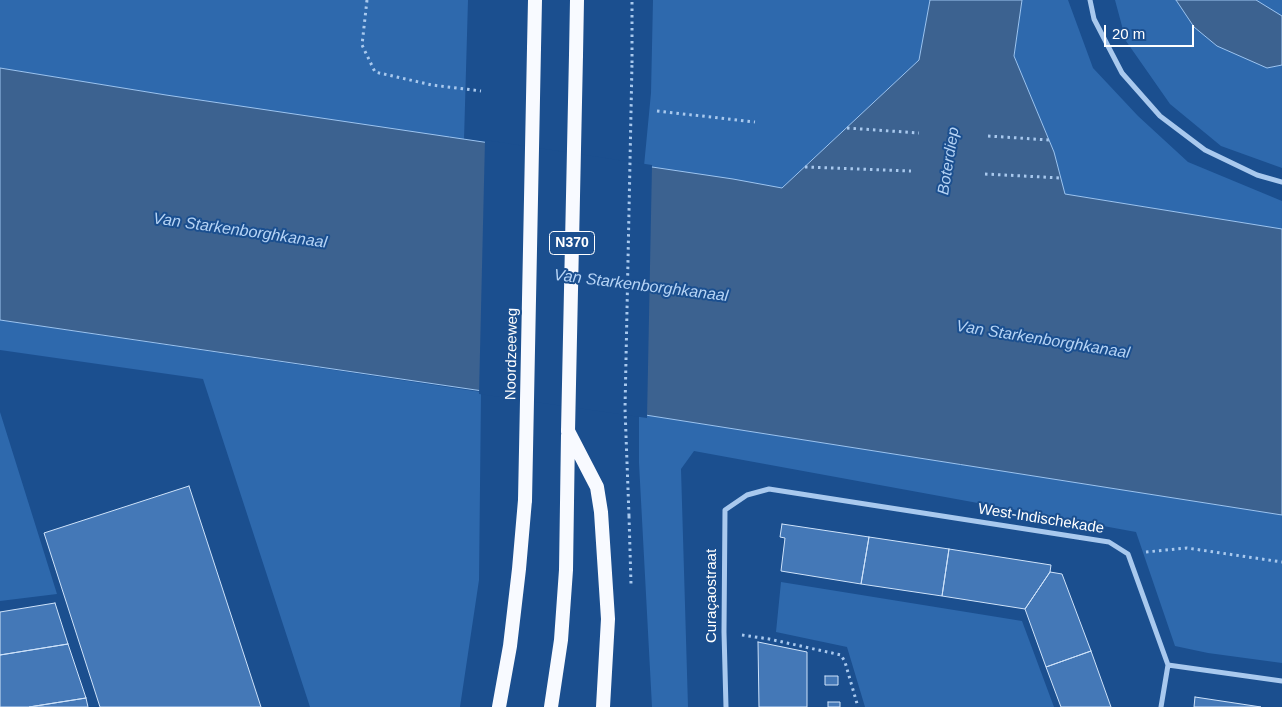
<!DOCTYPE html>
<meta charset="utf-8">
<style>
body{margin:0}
#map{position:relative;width:1282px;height:707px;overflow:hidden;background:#1b4f8f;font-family:Helvetica,sans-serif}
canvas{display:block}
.scale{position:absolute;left:1104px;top:25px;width:90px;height:22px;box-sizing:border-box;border:2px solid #fff;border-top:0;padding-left:6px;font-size:15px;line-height:18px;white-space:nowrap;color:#fff;-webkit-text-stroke:4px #1b4f8f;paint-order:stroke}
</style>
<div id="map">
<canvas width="1282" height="707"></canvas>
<div class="scale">20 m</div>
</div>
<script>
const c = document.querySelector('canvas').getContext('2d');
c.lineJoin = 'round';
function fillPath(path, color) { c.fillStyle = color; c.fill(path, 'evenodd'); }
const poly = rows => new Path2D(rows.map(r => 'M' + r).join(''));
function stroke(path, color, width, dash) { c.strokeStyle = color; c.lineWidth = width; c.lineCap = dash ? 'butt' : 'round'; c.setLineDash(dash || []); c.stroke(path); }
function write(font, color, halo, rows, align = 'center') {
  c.font = font + ' Helvetica,sans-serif'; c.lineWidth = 4; c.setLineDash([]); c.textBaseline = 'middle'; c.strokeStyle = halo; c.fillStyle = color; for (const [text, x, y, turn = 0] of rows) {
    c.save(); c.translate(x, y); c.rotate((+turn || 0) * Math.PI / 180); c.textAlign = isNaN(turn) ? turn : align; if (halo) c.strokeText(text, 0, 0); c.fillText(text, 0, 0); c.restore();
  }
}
const green = poly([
 [0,0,468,0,464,140,166,95,0,68],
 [653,0,930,0,919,60,782,188,644,166,651,93],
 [1022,0,1068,0,1093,68,1138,116,1188,162,1282,201,1282,229,1065,194,1054,152,1014,56],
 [1115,0,1176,0,1194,27,1267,68,1282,65,1282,168,1221,146,1170,104,1126,41],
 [1256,0,1282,0,1282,16,1258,2],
 [0,320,481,392,479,580,460,707,310,707,203,379,0,350],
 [0,412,57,594,0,601],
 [639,414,1282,515,1282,663,1208,653,1175,646,1136,532,694,451,681,469,688,707,652,707,639,463],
 [781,582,1022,621,1054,707,865,707,847,647,776,632]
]);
const water = poly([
 [930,0,1022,0,1014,56,1054,152,1065,194,1282,229,1282,515,639,414,0,320,0,68,166,95,733,179,782,188,919,60,930,0],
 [1176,0,1256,0,1282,16,1282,65,1267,68,1217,46,1194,27,1176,0]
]);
const pier = poly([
 [485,140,652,165,647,418,479,394]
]);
const building = poly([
 [189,486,261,707,100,707,44,533,189,486],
 [782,524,869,537,861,584,781,571,785,538,780,537,782,524],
 [869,537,949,549,942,596,861,584,869,537],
 [949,549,1051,565,1050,572,1025,609,942,596,949,549],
 [1050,572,1062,574,1091,651,1046,667,1025,609,1050,572],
 [55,603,68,644,0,655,0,612,55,603],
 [758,642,807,652,807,707,759,707,758,642],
 [68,644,86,698,29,707,0,707,0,655,68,644],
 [1091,651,1111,707,1061,707,1046,667,1091,651],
 [825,676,838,676,838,685,825,685,825,676],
 [1195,697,1261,707,1194,707,1195,697],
 [86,698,88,707,29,707,86,698],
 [828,702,840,702,840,707,828,707,828,702]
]);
const path = poly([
 [367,0,362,45,375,72,432,85,481,91],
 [632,63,632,0],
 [657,111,755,122],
 [847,128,919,133],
 [988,136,1049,140],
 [805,167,911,171],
 [985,174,1061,178],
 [629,516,631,584],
 [1146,552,1187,548,1282,562],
 [742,635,769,639,841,655,845,662,858,707]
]);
const minor = poly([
 [1090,0,1094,19,1122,73,1160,116,1205,150,1257,175,1282,182],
 [1168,665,1282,681],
 [726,707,724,632,725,510,747,495,769,489,1109,542,1128,554,1168,665,1161,707]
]);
const trunk = poly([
 [534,48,535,0],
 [576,55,577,0],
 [568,431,597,487,601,512,608,619,603,707],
 [499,707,510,646,519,569,525,500],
 [551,707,561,640,566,570,568,435]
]);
const pathBridge = poly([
 [629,516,625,409,632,63]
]);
const trunkBridge = poly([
 [568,431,576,55],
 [525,500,534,48]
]);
const shields = [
 [572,243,45]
];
const shieldNames = [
 ["N370",572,243]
];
const streetNames = [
 ["Noordzeeweg",512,354,-89],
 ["West-Indischekade",1041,519,9],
 ["Curaçaostraat",712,596,-90]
];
const waterNames = [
 ["Boterdiep",949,161,-81],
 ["Van Starkenborghkanaal",240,231,8],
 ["Van Starkenborghkanaal",641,286,7],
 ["Van Starkenborghkanaal",1043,340,9]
];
fillPath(green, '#2e69ad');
fillPath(water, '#3c6290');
stroke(water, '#9cc4f0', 1);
fillPath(pier, '#1b4f8f');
fillPath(building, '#4478b7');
stroke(building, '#cfe3fa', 1);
stroke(path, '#a9c9ee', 3, [2.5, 4]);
stroke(minor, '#a9c9ee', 5);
stroke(trunk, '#f8faff', 14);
stroke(pathBridge, '#a9c9ee', 3, [2.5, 4]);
stroke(trunkBridge, '#f8faff', 14);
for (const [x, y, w] of shields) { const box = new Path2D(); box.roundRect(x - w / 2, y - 11.5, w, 23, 4); c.fillStyle = '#1b4f8f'; c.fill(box); stroke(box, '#fff', 1); }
write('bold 14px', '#fff', null, shieldNames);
write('15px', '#fff', '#1b4f8f', streetNames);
write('italic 16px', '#b5d3f5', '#1b4f8f', waterNames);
</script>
